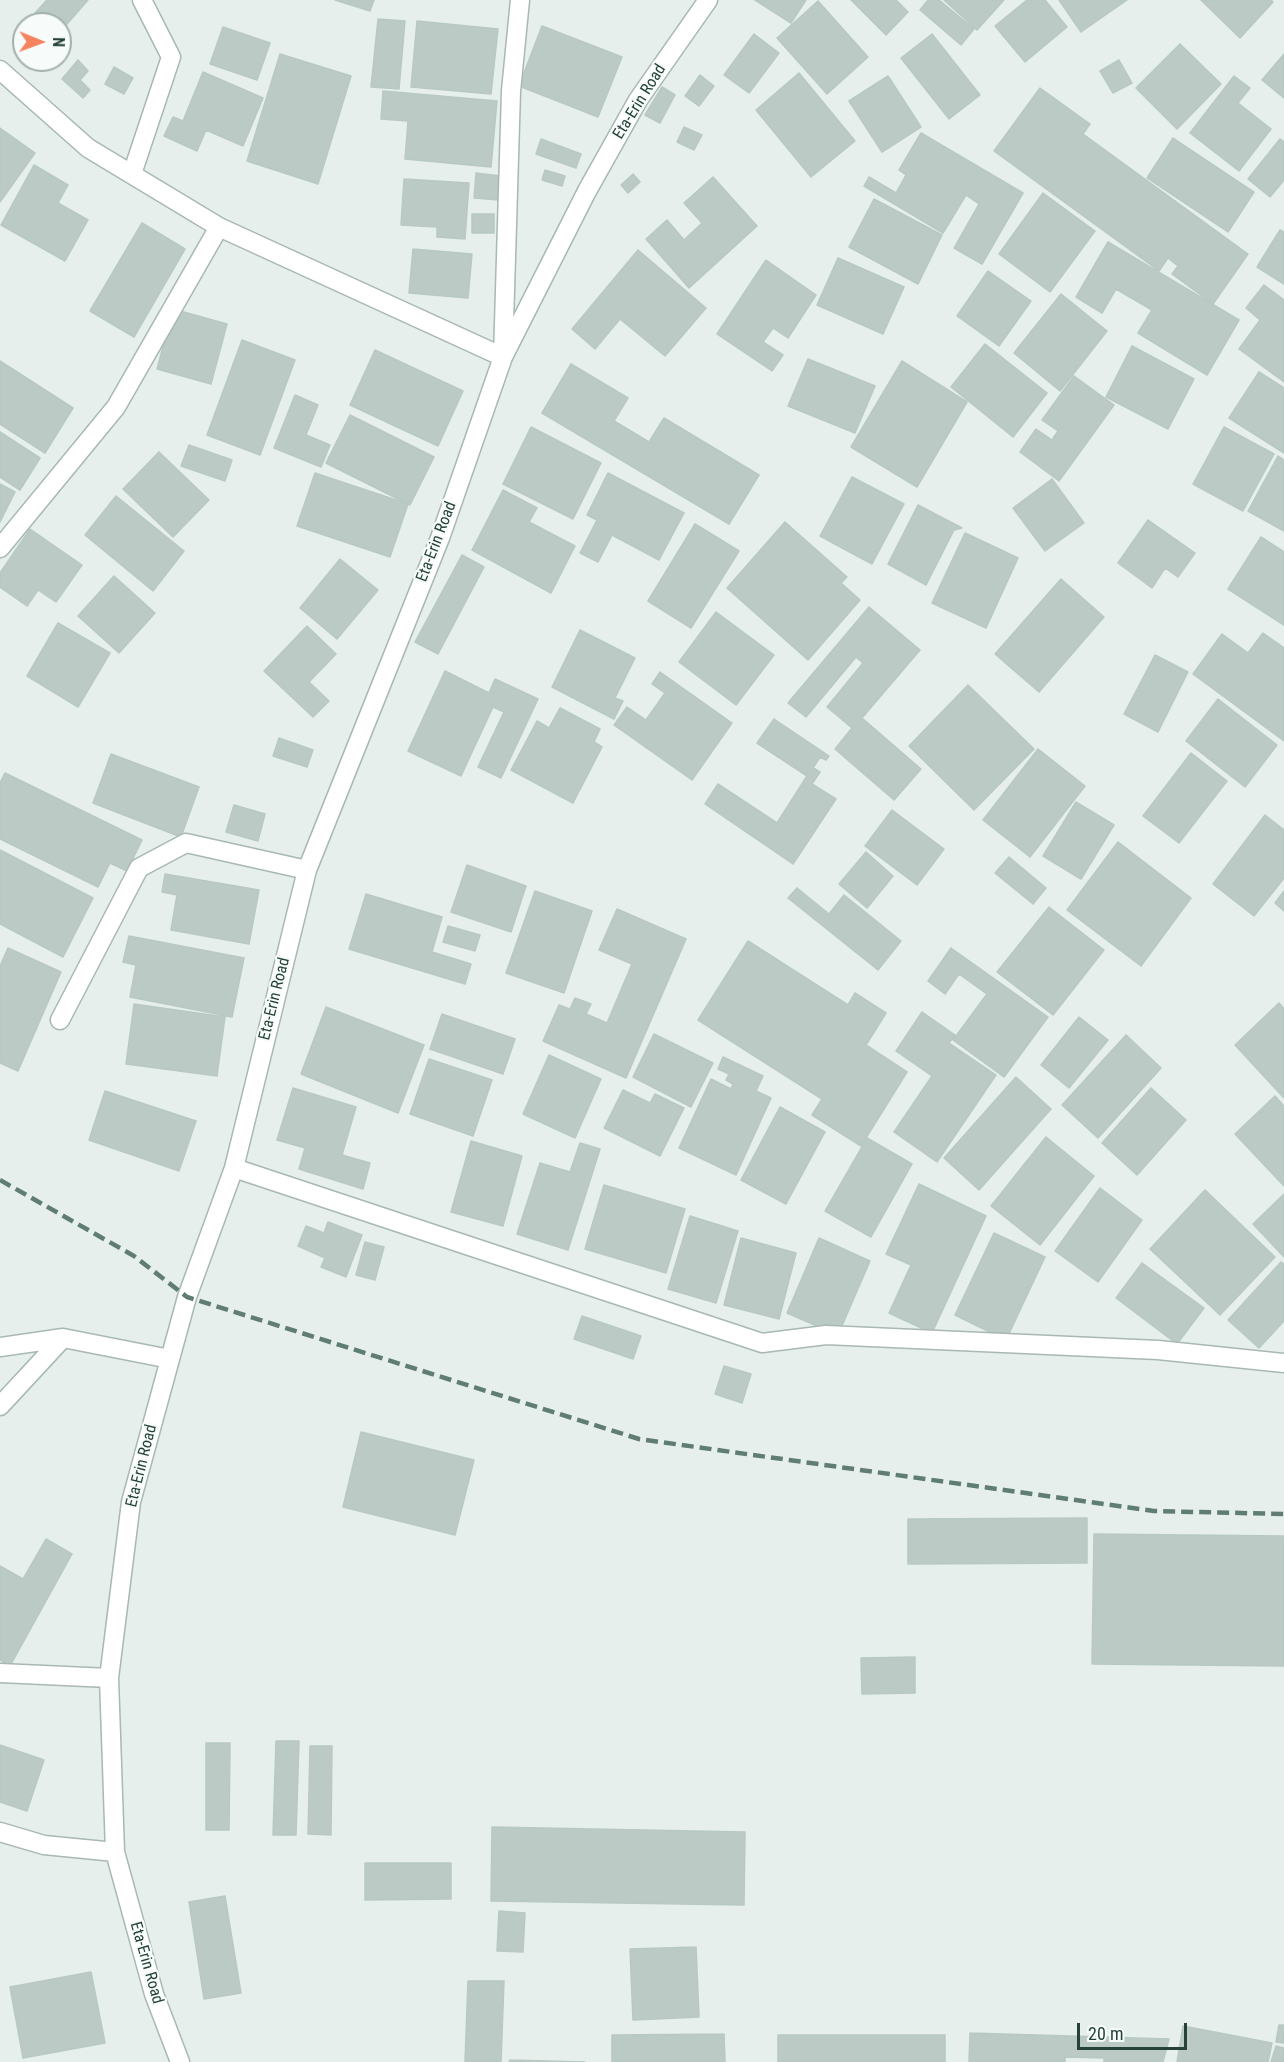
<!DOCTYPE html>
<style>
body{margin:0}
#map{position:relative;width:1284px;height:2062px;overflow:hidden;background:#e6efeb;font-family:"Roboto Condensed",sans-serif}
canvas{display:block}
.north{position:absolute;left:12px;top:12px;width:60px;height:60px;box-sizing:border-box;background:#f7fbf9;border:2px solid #a3b1ad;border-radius:50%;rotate:91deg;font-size:16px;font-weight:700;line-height:24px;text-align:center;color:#24423a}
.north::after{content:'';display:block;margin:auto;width:21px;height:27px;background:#f4845f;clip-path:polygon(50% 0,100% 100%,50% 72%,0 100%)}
.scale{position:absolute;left:1077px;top:2023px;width:110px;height:27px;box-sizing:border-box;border:3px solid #24423a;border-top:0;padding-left:8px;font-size:18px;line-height:21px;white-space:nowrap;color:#24423a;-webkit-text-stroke:4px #f7fbf9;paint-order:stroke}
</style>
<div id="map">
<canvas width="1284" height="2062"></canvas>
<div class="north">N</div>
<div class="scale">20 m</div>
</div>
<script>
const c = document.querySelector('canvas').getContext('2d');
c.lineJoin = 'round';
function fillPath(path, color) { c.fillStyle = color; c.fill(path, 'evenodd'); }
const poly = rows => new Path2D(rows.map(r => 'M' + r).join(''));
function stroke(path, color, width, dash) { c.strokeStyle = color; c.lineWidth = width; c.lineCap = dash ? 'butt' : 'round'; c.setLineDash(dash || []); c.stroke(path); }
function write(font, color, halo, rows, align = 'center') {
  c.font = font + ' "Roboto Condensed",sans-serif'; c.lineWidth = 4.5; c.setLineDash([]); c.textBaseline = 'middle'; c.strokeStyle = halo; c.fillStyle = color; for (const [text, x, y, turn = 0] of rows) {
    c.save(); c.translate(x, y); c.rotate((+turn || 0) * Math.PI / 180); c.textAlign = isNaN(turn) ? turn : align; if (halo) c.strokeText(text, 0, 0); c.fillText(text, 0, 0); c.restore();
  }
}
const building = poly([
 [47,0,88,0,60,32,60,24,47,24,35,13,47,0],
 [335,0,374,0,370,11,335,0],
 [755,0,806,0,791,23,755,0],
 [851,0,896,0,908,12,886,35,851,0],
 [928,0,939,0,974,29,961,45,920,10,928,0],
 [944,0,1004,0,977,30,944,0],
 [1027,0,1045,0,1067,27,1025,62,995,26,1027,0],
 [1059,0,1127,0,1081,32,1059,0],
 [1201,0,1271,0,1273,2,1240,38,1201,0],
 [818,1,868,57,827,94,777,38,818,1],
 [378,19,405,21,399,89,371,87,378,19],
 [417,21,498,29,491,94,411,87,417,21],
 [542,26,622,57,598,117,519,86,542,26],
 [223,27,270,43,257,80,210,64,223,27],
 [754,34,779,53,749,93,724,75,754,34],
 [932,34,980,95,949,119,901,58,932,34],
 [1180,44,1221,84,1177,129,1136,88,1180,44],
 [280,54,351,76,318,184,247,161,280,54],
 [1284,54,1284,98,1262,80,1284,54],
 [78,60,88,71,80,80,90,90,83,98,62,79,78,60],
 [1119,60,1132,83,1113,93,1100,71,1119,60],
 [114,67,133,78,124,94,105,84,114,67],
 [203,72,263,98,243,146,206,130,197,151,164,136,173,117,183,121,203,72],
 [799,73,855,141,811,177,756,110,799,73],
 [700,75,714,86,699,106,685,96,700,75],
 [888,76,921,127,882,152,849,101,888,76],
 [1234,76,1250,88,1238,103,1271,129,1239,171,1190,133,1234,76],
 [662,87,675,95,660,123,645,115,662,87],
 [1040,88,1090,124,1083,134,1248,254,1213,304,1172,274,1178,266,1168,258,1159,271,994,151,1040,88],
 [383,91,497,101,491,167,405,159,408,121,381,119,383,91],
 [684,127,702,135,694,150,677,142,684,127],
 [0,128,35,153,0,202,0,128],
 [921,133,1023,193,982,264,954,248,979,204,966,195,943,233,864,186,869,177,896,193,906,175,899,170,921,133],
 [1173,138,1254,192,1228,232,1147,178,1173,138],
 [541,139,581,154,576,168,536,154,541,139],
 [1280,139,1284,142,1284,180,1270,197,1248,179,1280,139],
 [34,165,68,185,58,203,88,220,65,261,1,225,34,165],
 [545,170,565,176,562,186,542,180,545,170],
 [476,173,501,176,499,200,474,198,476,173],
 [633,174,640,182,628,193,621,185,633,174],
 [713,177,757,226,689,288,646,239,667,220,684,240,702,223,684,203,713,177],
 [404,179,469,183,465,239,437,237,437,227,401,225,404,179],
 [1043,193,1095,231,1050,292,999,254,1043,193],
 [874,199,942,235,918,284,849,247,874,199],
 [472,214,494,214,494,233,472,233,472,214],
 [142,223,185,249,134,337,90,311,142,223],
 [1280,230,1284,232,1284,284,1257,267,1280,230],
 [1108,242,1239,320,1207,375,1138,333,1152,310,1116,289,1102,313,1076,297,1108,242],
 [413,249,472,254,468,298,409,293,413,249],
 [638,250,706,308,665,356,620,319,595,349,572,329,638,250],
 [838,258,904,287,883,334,817,305,838,258],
 [766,260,816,295,788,338,773,328,763,342,783,355,772,371,717,334,766,260],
 [988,271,1031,301,999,346,957,316,988,271],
 [1264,285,1284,300,1284,382,1239,349,1260,320,1246,308,1264,285],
 [1061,294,1107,331,1060,391,1014,353,1061,294],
 [173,309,227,324,211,384,157,369,173,309],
 [242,340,295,360,260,455,207,435,242,340],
 [985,344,1047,393,1013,437,951,387,985,344],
 [1132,346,1194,379,1168,429,1106,397,1132,346],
 [375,350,463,391,438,446,350,405,375,350],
 [808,359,875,386,855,433,788,406,808,359],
 [0,361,73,408,45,453,0,424,0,361],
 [902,361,967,402,917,487,851,447,902,361],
 [571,364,628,398,614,421,649,442,664,418,759,475,729,524,542,413,571,364],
 [1259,372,1284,388,1284,453,1229,418,1259,372],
 [1074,376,1114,405,1059,481,1020,452,1036,429,1052,440,1058,431,1042,420,1074,376],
 [295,395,318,405,306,435,330,445,321,467,274,448,295,395],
 [350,415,434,457,410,505,326,463,350,415],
 [531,427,601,463,573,519,503,484,531,427],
 [1224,427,1274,454,1243,511,1193,484,1224,427],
 [0,432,40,458,20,490,0,477,0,432],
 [189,445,232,460,225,481,181,466,189,445],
 [159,452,209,500,173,537,123,489,159,452],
 [1278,456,1284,460,1284,531,1248,511,1278,456],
 [315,473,408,504,390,557,297,526,315,473],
 [608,473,684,513,659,560,612,535,598,562,580,553,597,520,587,515,608,473],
 [852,477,904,504,872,564,820,536,852,477],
 [1052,479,1084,523,1045,551,1013,508,1052,479],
 [0,484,15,492,0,522,0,484],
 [503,490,537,508,529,522,575,546,551,593,472,550,503,490],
 [116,496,184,551,153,591,85,535,116,496],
 [918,505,962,528,954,530,926,585,888,564,918,505],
 [1148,520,1195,553,1178,577,1165,568,1152,588,1118,563,1148,520],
 [785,522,847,577,841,583,860,600,808,660,727,588,785,522],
 [695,524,739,551,691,628,648,601,695,524],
 [30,529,82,565,56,602,38,590,27,606,0,587,0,573,30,529],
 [965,533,1018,558,986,628,932,603,965,533],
 [1261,537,1284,552,1284,625,1228,589,1261,537],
 [462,555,484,567,438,654,415,642,462,555],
 [340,559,378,590,337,639,300,608,340,559],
 [114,576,155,613,119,653,78,616,114,576],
 [1061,579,1104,617,1039,692,995,654,1061,579],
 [869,607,920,650,862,718,921,769,894,800,835,749,852,728,827,707,863,663,856,657,806,717,788,703,869,607],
 [716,612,774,655,736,705,679,662,716,612],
 [58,623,110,653,78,707,27,676,58,623],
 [307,626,336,654,309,682,329,701,313,717,264,671,307,626],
 [580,630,635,658,615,698,623,701,614,719,552,687,580,630],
 [1263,633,1284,648,1284,741,1193,674,1222,634,1248,653,1263,633],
 [1155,655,1188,672,1158,732,1124,714,1155,655],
 [445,671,489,693,495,679,538,699,501,778,478,767,504,712,493,707,461,776,408,751,445,671],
 [660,672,732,723,692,780,614,725,627,707,646,720,665,693,652,684,660,672],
 [968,685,1034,749,974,810,909,746,968,685],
 [1218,699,1277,745,1245,787,1186,741,1218,699],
 [560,708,600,729,594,742,602,747,573,803,511,770,537,721,549,728,560,708],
 [774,719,829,756,826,760,820,757,813,768,820,772,812,784,836,799,793,864,705,804,718,784,777,823,807,776,757,743,774,719],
 [279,738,313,750,307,767,273,756,279,738],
 [1038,749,1085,786,1030,857,983,820,1038,749],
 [1191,753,1227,781,1179,843,1143,816,1191,753],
 [111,754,199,787,181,837,93,803,111,754],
 [5,773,142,840,127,871,110,863,98,887,0,839,0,783,5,773],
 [1076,802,1114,825,1081,879,1043,856,1076,802],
 [234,805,265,814,258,841,226,832,234,805],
 [892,810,944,849,917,885,865,846,892,810],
 [1265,815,1284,830,1284,878,1254,916,1213,884,1265,815],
 [1118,842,1191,898,1141,966,1067,910,1118,842],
 [0,850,93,898,63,957,0,924,0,850],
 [866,852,893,876,867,908,839,884,866,852],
 [1009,857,1046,888,1033,904,995,873,1009,857],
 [467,865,526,886,511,932,451,912,467,865],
 [165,874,259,890,249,944,171,930,177,895,162,892,165,874],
 [797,888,829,914,844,895,901,941,878,970,788,898,797,888],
 [535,891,592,911,564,993,506,973,535,891],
 [1284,891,1284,911,1275,903,1284,891],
 [366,894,442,917,432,952,471,964,465,984,349,949,366,894],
 [1049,907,1104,950,1053,1015,997,972,1049,907],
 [617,909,686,939,626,1078,543,1041,559,1005,570,1009,575,998,591,1004,586,1014,607,1023,632,964,599,950,617,909],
 [448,926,480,935,475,951,443,942,448,926],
 [129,936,244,958,232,1017,130,997,136,965,123,962,129,936],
 [748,941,848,1005,855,993,886,1013,866,1045,907,1072,861,1146,812,1115,822,1099,698,1020,748,941],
 [8,948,61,972,18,1071,0,1063,0,966,8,948],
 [951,948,1048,1017,1004,1077,953,1040,987,994,959,974,945,994,928,981,951,948],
 [1279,1003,1284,1009,1284,1098,1235,1045,1279,1003],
 [134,1004,225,1017,217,1076,126,1064,134,1004],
 [326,1007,424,1045,398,1113,301,1074,326,1007],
 [922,1012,955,1035,949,1043,996,1075,937,1162,894,1132,932,1076,896,1051,922,1012],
 [442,1014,515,1039,503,1074,430,1049,442,1014],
 [1079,1017,1108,1040,1069,1088,1041,1065,1079,1017],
 [654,1034,713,1063,691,1107,633,1077,654,1034],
 [1126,1035,1161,1068,1098,1138,1062,1105,1126,1035],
 [549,1055,601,1079,575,1138,523,1114,549,1055],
 [723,1057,763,1076,756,1091,771,1098,736,1175,679,1148,711,1079,731,1089,733,1084,726,1080,729,1074,718,1069,723,1057],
 [429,1059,492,1080,473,1136,410,1114,429,1059],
 [1016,1077,1051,1109,979,1190,944,1158,1016,1077],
 [293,1088,356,1107,342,1155,370,1163,363,1189,299,1169,305,1148,277,1140,293,1088],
 [1151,1088,1186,1120,1137,1175,1102,1143,1151,1088],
 [623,1090,650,1103,655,1094,684,1108,660,1156,604,1128,623,1090],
 [105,1091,196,1121,179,1171,89,1140,105,1091],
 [1275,1096,1284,1106,1284,1186,1235,1134,1275,1096],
 [780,1107,825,1132,786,1204,741,1180,780,1107],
 [1046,1137,1094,1176,1040,1245,991,1206,1046,1137],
 [867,1138,912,1164,871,1237,825,1211,867,1138],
 [471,1141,522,1156,503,1226,451,1212,471,1141],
 [580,1143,600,1149,568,1250,517,1234,540,1163,570,1172,580,1143],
 [919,1184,986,1216,932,1333,889,1313,911,1265,886,1254,919,1184],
 [604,1185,685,1209,666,1273,585,1249,604,1185],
 [1100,1188,1142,1220,1098,1282,1055,1251,1100,1188],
 [1205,1190,1275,1257,1220,1315,1150,1249,1205,1190],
 [1284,1194,1284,1257,1253,1224,1284,1194],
 [690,1216,738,1231,716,1303,668,1289,690,1216],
 [328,1222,362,1235,346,1277,321,1267,325,1258,298,1246,306,1226,324,1233,328,1222],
 [994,1233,1045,1257,1006,1340,955,1315,994,1233],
 [741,1238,796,1253,779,1319,724,1305,741,1238],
 [819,1238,870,1261,838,1335,787,1313,819,1238],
 [365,1242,384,1247,375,1280,356,1275,365,1242],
 [1281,1262,1284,1264,1284,1321,1259,1348,1228,1320,1281,1262],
 [1142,1263,1204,1308,1177,1344,1116,1298,1142,1263],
 [582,1316,641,1336,633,1359,574,1339,582,1316],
 [724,1366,751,1374,742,1403,715,1394,724,1366],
 [361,1432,474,1460,455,1535,343,1507,361,1432],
 [1087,1518,1087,1563,908,1564,908,1519,1087,1518],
 [1094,1534,1284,1536,1284,1666,1092,1664,1094,1534],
 [46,1539,72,1554,10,1666,0,1660,0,1566,23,1579,46,1539],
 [915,1657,915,1693,862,1694,861,1658,915,1657],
 [276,1741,299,1741,296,1835,273,1835,276,1741],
 [206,1743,230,1743,229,1830,206,1830,206,1743],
 [0,1745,44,1760,27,1811,0,1802,0,1745],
 [310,1746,332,1746,331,1835,308,1834,310,1746],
 [492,1827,745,1832,744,1905,491,1901,492,1827],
 [365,1863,451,1863,451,1899,365,1900,365,1863],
 [225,1896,241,1993,204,1999,189,1902,225,1896],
 [499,1911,525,1913,523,1952,497,1951,499,1911],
 [696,1947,699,2017,633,2020,630,1949,696,1947],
 [91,1972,105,2043,23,2058,10,1987,91,1972],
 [468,1981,504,1981,501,2062,465,2062,468,1981],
 [1279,2025,1284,2025,1284,2043,1276,2042,1279,2025],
 [1183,2026,1272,2043,1268,2062,1177,2062,1183,2026],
 [970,2033,1169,2039,1163,2062,1104,2062,1104,2058,1065,2057,1065,2062,969,2062,970,2033],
 [724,2034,725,2062,612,2062,612,2035,724,2034],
 [778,2035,945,2035,945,2062,778,2062,778,2035],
 [1276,2046,1284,2048,1284,2062,1271,2062,1276,2046],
 [510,2060,585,2062,509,2062,510,2060]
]);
const street = poly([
 [0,70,88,148,219,227,503,357,511,91,520,0],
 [132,174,171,57,142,0],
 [0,548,116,407,219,227],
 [60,1020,139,868,186,843,307,870],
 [234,1168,762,1343,826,1335,1158,1350,1284,1363],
 [0,1347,63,1338,170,1359],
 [0,1406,63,1338],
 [0,1673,109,1678],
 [0,1832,44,1845,115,1852],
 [180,2062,154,1994,115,1852,109,1678,131,1502,187,1297,234,1168,307,870,440,538,503,357,587,191,638,100,708,0]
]);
const rail = poly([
 [0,1180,134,1256,187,1297,639,1439,1154,1511,1284,1514]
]);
const streetNames = [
 ["Eta-Erin Road",640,102,-58],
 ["Eta-Erin Road",437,542,-69],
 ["Eta-Erin Road",275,999,-76],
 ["Eta-Erin Road",142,1466,-76],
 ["Eta-Erin Road",146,1963,74]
];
fillPath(building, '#bbcac4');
stroke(building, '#b8c9c2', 1.5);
stroke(street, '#a8b8b2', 21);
stroke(street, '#fff', 18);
stroke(rail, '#5f7d75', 4.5, [12, 6]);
write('16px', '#24423a', '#f7fbf9', streetNames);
</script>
